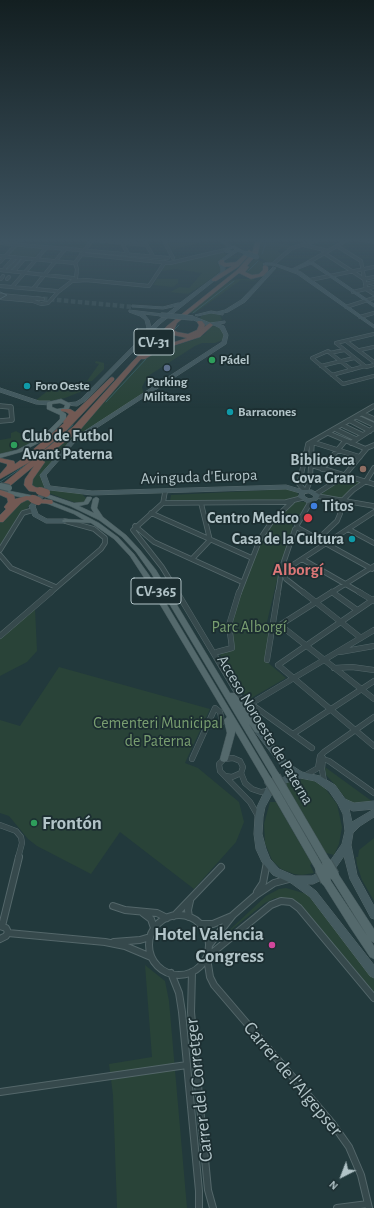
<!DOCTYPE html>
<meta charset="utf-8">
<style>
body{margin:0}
#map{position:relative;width:374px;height:1208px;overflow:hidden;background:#22393c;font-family:"Alegreya Sans",sans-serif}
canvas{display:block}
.north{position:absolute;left:322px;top:1156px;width:40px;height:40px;-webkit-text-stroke:3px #1c2e31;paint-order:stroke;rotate:222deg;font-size:11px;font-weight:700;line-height:16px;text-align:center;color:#b2c4c8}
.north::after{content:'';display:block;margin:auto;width:14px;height:18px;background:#b2c4c8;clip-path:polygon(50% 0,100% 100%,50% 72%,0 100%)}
</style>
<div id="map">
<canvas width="374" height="1208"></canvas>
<div class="north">N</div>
</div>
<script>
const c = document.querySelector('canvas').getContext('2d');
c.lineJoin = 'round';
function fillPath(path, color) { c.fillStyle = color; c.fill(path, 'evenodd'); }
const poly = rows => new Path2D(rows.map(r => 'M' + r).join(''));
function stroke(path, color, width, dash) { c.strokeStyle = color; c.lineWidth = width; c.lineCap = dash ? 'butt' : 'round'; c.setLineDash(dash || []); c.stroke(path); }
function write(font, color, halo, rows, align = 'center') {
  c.font = font + ' "Alegreya Sans",sans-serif'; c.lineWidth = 3.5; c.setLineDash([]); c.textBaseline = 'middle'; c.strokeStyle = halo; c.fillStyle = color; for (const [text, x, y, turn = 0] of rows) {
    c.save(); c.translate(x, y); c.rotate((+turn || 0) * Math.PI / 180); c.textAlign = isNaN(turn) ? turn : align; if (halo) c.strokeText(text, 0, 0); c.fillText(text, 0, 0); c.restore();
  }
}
const green = poly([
 [165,239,194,239,200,243,172,250],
 [262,239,275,239,274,242,294,246,288,250,281,248,278,252,283,254,270,263,256,256],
 [18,245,43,247,33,259,7,256],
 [224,252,226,255,217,263,222,269,221,271,204,284,188,294,159,291,170,292,180,287,189,288,202,273,175,269,162,271,165,265],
 [255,258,264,263,262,266,265,268,260,275,254,276,244,273,245,270],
 [157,279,178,279,178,283,173,287,153,285],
 [238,279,252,279,257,281,241,280,195,313,189,313,230,281],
 [210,313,220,315,222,320,210,324,200,319,201,316],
 [211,326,220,327,225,336,223,340,215,343,202,343,195,346,148,376,142,387,144,394,84,432,42,474,44,487,41,491,34,488,30,482,44,461,84,424,143,360,156,352,196,339,205,334],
 [96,361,104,363,104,369,92,381,82,382,87,381,99,364,95,363],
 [79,385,85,388,80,392,65,398,44,402,36,400,50,389,58,392,59,390,74,392],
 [16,431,35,442,0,455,0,440,11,438,11,433],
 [343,478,360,482,340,499,320,495],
 [289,489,297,492,299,497,287,501,170,501,171,495],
 [54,490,81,493,87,499,85,502,76,503,46,492],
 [29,499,32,500,27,509,18,516,0,546,0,522,18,502],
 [295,501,305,502,307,504,292,526,294,529,284,559,279,561,281,568,279,578,277,580,267,622,268,631,271,631,266,661,286,678,248,700,219,653,233,650,230,625,252,562,261,542,275,521],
 [31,606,35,608,37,651,27,662,0,676,0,632],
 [59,667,210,709,185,763,198,768,239,802,244,822,236,842,194,889,120,832,91,874,37,846,28,839,9,816,0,813,0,720,20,726],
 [325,767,373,802,354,804,346,799,337,787,326,775],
 [303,779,314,781,324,787,337,804,342,827,339,844,334,855,326,853,287,789,286,783],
 [270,802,276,802,312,864,310,865,314,873,302,875,294,874,281,869,272,860,265,843,264,824],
 [374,838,374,901,362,880,357,865,356,857,358,857,359,850],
 [286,888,307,894,374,979,374,992,301,905,290,898,275,898,265,903,221,938,266,896,279,889],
 [145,965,165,981,169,1001,187,1208,117,1208,113,1095,109,1064,152,1057]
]);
const stream = poly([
 [262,254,267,239],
 [248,271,258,261],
 [193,313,234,281],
 [175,329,179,325],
 [106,402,146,359],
 [41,453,73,425],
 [0,482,26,465]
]);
const secondaryTunnel = poly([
 [36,298,133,307]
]);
const streetFar3 = poly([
 [120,239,128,254],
 [143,239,153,256],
 [163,239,173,258],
 [221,239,230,247],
 [358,239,374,242],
 [92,240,147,245],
 [0,243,168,258],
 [304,245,328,251],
 [337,246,361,261,366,289,374,294],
 [324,253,364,279],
 [81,254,170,263,225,250],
 [0,256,75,263],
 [0,262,21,239],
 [309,262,349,239],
 [273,264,292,248,322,239],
 [0,270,73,278],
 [3,270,15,257],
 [9,270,18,260],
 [14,271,25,258],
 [1,279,3,276],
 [7,279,9,277],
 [364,279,374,277],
 [310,280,374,267],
 [72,281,86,280,149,286,165,262],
 [365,284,374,282],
 [0,286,56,291],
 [12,287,47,247],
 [33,289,66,248],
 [353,292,374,287],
 [0,295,43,299],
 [0,298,33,301,41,304,48,303,58,292,76,278,77,269,75,263,93,239],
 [346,307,374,298],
 [360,317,374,313],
 [346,341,374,362],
 [336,343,366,367,374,365],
 [336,343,374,334],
 [344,350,330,353,328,351,312,358,343,384,374,376],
 [360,350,374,347],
 [330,353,352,370],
 [321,366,354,358],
 [332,375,365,366]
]);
const streetFar2 = poly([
 [0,406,11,407,12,420,0,421],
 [363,414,374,419],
 [357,417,374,425],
 [351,421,370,431],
 [344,426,363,435],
 [337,430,356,439],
 [328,433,366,449],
 [312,442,360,457],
 [351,443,374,428],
 [311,465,374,484],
 [322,469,345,441],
 [305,491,299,484,308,444,374,406],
 [306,491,310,481,312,442],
 [165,492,163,503,133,530,162,567,178,593],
 [316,494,344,476,367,448,374,445],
 [317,496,374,506],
 [311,501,297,525,298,528,372,569],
 [342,501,353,490,366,481,374,468],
 [163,503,286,502,302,498],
 [151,513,252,558],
 [135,526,154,542,242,582],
 [348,529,374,543],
 [318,539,337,521,340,514,341,500],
 [0,550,23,513,33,510],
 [0,555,11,568,56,587],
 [192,559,210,540,201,503],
 [302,559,361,593],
 [332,592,334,593],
 [50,593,101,549,105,543,105,538,94,529,65,521],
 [239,593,260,539,272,521,292,502],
 [278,593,282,567,295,529],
 [304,593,286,579,284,574,285,570,374,512],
 [331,593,374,566]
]);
const streetFar1 = poly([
 [177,592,242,701,255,717,257,727],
 [303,592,361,638],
 [332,592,280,625,374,699],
 [332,592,357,610],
 [359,592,374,601],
 [374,599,278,665,374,746],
 [0,636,51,592],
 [217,652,232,648,229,625,239,592],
 [340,652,374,646],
 [267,660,278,592],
 [334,668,352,667,374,670],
 [251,704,312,748],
 [247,706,374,630],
 [293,734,374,681],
 [323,758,322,769,324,782],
 [192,759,215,708,220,712,222,722],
 [323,759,329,761,374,793],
 [241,773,245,783,252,789,261,792,269,791],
 [306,775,318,768,320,756,324,752,374,717],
 [225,776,232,777,241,773,243,767,240,761,233,758,224,759,219,764,220,771,250,802,258,816],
 [0,825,16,831,21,837,22,843,18,858]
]);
const street = poly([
 [257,892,263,883,267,862],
 [113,906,125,910,157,913,167,918],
 [143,913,151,919,154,928],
 '149 945a30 30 0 1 1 60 0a30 30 0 1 1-60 0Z',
 [174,916,221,867],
 [189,917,188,910,190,901],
 [200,924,213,924,232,916],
 [0,926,6,928,8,932,6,936,0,939],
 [2,926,19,857],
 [8,933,105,942,125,946,151,957],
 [114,942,140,940,150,937],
 [210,944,233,915,256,895,274,883,289,879],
 [207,957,271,905,281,901,291,902,299,908,374,998],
 [207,958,210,977,214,985,332,1123,349,1147,361,1175,369,1208],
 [192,972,191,1012,208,1190,213,1208],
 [171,973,179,993,182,1012,199,1191,199,1208],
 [0,1092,187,1065],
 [337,1208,368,1204]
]);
const secondary = poly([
 [234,246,247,253,245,254,238,251,222,262,225,268,224,273,161,323,85,401,77,406,66,405,66,403,76,402,81,399,145,334,144,333,147,328,145,320,140,316,129,312,129,310,163,314,163,316,161,316,144,314,149,320,151,327,157,321,177,306,163,309,134,307,132,307,132,305,163,307,178,303,180,303,221,272,221,268,218,262,230,253,225,252,223,249,234,246],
 [233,248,235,249,233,251,227,250,233,248],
 [308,261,313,262,374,304,374,307,311,264,296,270,301,272,374,325,374,328,297,274,273,265,265,265,263,264,265,263,273,263,292,269,308,261],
 [273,267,276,268,245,302,228,312,223,313,223,315,211,313,197,316,195,315,211,311,217,312,225,310,241,300,273,267],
 [191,317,195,317,210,323,225,321,225,323,219,324,224,326,228,335,226,344,75,442,46,475,50,486,92,491,286,485,303,490,312,490,320,495,317,500,308,503,306,502,298,497,300,493,286,489,92,495,50,490,35,506,38,514,47,519,65,519,68,521,65,523,46,523,33,516,29,506,45,488,40,475,71,440,222,342,224,335,220,328,214,325,208,326,191,319,191,317],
 [305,493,309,493,314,496,313,498,309,499,304,496,305,493],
 [0,388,39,401,50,401,53,403,50,405,36,404,0,392,0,388],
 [258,727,261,728,288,763,302,772,320,776,335,785,345,799,354,803,374,801,374,809,353,811,349,809,352,822,374,809,374,817,360,826,353,833,351,845,357,875,374,906,374,919,371,918,350,879,344,856,330,876,313,884,307,884,316,891,374,965,374,978,370,976,310,897,291,883,273,875,262,862,256,849,254,834,255,817,257,807,266,788,274,781,292,774,282,767,255,732,254,730,255,728,258,727],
 [300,778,315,781,329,791,338,804,343,814,345,831,342,844,324,870,312,876,295,876,279,869,270,859,266,849,262,834,263,817,265,807,272,794,280,785,300,778]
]);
const primary = poly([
 [61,399,71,404,68,410,62,411,66,414,66,419,46,439,21,452,0,458,0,454,17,450,42,437,60,419,60,415,47,409,47,403,48,402,61,399],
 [60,403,65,405,64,408,57,409,52,407,52,404,60,403],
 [0,489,35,496,38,498,35,500,0,493,0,489],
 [44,493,74,503,84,502,87,497,91,497,92,498,88,504,79,506,94,513,91,508,93,499,96,497,98,498,99,499,97,508,103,517,126,535,140,550,156,570,230,693,235,693,261,728,262,730,261,732,258,733,255,732,249,724,279,774,280,776,279,778,276,779,273,778,151,573,136,552,122,537,99,520,70,506,42,496,41,495,42,494,44,493],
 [45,499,78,512,99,523,118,537,134,554,149,575,271,778,272,780,271,782,268,783,265,782,235,731,235,733,228,759,227,761,224,762,221,761,220,759,227,733,224,720,227,717,143,576,130,556,114,539,91,523,63,522,62,521,63,520,65,519,84,520,74,514,43,502,42,501,45,499],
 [283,784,286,785,330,860,332,863,330,866,327,867,324,866,280,791,279,788,280,785,283,784],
 [276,789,279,790,323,866,325,869,323,872,320,873,317,872,273,796,272,793,273,790,276,789],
 [334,871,337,872,374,929,374,943,371,941,374,946,374,959,370,957,350,927,321,881,323,878,326,877,329,878,368,937,331,878,329,875,331,872,334,871]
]);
const highway = poly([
 [256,239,261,239,258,253,247,266,249,267,245,272,252,275,259,274,263,270,263,266,265,265,268,267,268,271,263,276,251,279,239,273,177,323,174,330,177,332,188,334,197,330,199,325,197,322,198,321,202,321,205,325,204,327,210,323,213,325,200,337,160,350,145,359,141,359,80,430,42,460,45,462,33,479,32,485,35,487,43,489,44,491,43,493,29,491,24,485,25,479,34,466,4,491,14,495,15,499,26,496,36,497,37,499,52,500,53,502,52,504,38,503,34,501,27,500,21,503,3,522,0,522,0,515,6,509,4,507,8,502,7,498,0,495,0,486,74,426,133,361,167,326,237,270,252,253,256,239],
 [169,331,173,335,187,338,156,348,148,352,169,331],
 [249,250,252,252,238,267,216,281,212,281,212,279,232,266,225,267,219,264,220,260,224,260,224,262,226,263,236,262,249,250],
 [112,377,114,378,114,380,67,430,28,463,0,479,0,474,7,466,7,464,0,462,0,458,14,461,15,464,22,459,64,423,63,422,69,414,66,412,61,411,61,409,70,409,75,412,110,378,112,377]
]);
const tram = poly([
 [0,292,7,295,0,299]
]);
const rail = poly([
 [367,239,374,241]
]);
const secondaryBridge = poly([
 [245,253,257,257],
 [161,315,193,318]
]);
const primaryBridgeFar2 = poly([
 [0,486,9,488]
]);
const primaryBridgeFar1 = poly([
 [276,776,283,788],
 [268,780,276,793]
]);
const primaryBridge = poly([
 [327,863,334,875],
 [320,869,326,881]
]);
const highwayBridge = poly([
 [40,491,46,493],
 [33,499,38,501]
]);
const markers = [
 [212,360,4,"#2e9e5b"],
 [167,368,4,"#5c6f8a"],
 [27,386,4,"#0f9aa8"],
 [230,412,4,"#0f9aa8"],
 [14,445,4,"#2e9e5b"],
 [363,469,4,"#8d6e63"],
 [314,506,4,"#3f7fe0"],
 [308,518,5,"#e0444e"],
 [352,539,4,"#0f9aa8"],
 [34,823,4,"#2e9e5b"],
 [272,945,4,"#d1479c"]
];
const farPoinames = [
 ["Pádel",220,360],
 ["Parking",167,382,"center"],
 ["Militares",167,397,"center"],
 ["Foro Oeste",35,386],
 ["Barracones",238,412]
];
const shields = [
 [154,342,40],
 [156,591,50]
];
const shieldNames = [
 ["CV-31",154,342],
 ["CV-365",156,591]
];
const poiNames = [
 ["Club de Futbol",22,436,"left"],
 ["Avant Paterna",22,454,"left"],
 ["Biblioteca",355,460],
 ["Cova Gran",355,478],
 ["Titos",322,506,"left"],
 ["Centro Medico",299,518],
 ["Casa de la Cultura",344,539]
];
const streetNames = [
 ["Avinguda d'Europa",199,477,-2],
 ["Acceso Noroeste de Paterna",265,730,59]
];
const parkNames = [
 ["Parc Alborgí",249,627],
 ["Cementeri Municipal",158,723],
 ["de Paterna",158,741]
];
const neighbourhoodNames = [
 ["Alborgí",298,570]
];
const nearPoinames = [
 ["Frontón",42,823],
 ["Hotel Valencia",264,934,"right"],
 ["Congress",264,956,"right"]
];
const nearStreetnames = [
 ["Carrer de l'Algepser",293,1079,50],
 ["Carrer del Corretger",199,1090,-96]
];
fillPath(green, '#294338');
stroke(stream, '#345b62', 1);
stroke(secondaryTunnel, '#384e51', 4.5, [4.5, 2.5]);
stroke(streetFar3, '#54676a', 4);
stroke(streetFar2, '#54676a', 5.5);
stroke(streetFar1, '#54676a', 6);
stroke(street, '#54676a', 8);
stroke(secondary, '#54676a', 1);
stroke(primary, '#425558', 1);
stroke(highway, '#415457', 1);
stroke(streetFar3, '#36494c', 3);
stroke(streetFar2, '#36494c', 4);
stroke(streetFar1, '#36494c', 5);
stroke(street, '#36494c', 6);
fillPath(secondary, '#445a5f');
fillPath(primary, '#54696c');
fillPath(highway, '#725953');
stroke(tram, '#586f73', 1);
stroke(rail, '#586f73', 1, [2.5, 2.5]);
stroke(secondaryBridge, '#54676a', 5.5, []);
stroke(primaryBridgeFar2, '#425558', 8, []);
stroke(primaryBridgeFar1, '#425558', 10, []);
stroke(primaryBridge, '#425558', 12, []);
stroke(highwayBridge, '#415457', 9, []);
stroke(secondaryBridge, '#445a5f', 4.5);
stroke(primaryBridgeFar2, '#54696c', 6);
stroke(primaryBridgeFar1, '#54696c', 8);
stroke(primaryBridge, '#54696c', 10);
stroke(highwayBridge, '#725953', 8);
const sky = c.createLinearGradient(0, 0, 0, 408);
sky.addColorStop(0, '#131f21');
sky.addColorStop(0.59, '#3e5461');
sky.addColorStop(1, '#3e546100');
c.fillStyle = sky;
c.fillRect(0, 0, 374, 408);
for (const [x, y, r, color] of markers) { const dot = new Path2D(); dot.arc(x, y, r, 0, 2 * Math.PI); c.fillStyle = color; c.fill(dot); stroke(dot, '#1c2e31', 1.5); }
write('bold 13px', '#b2c4c8', '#1c2e31', farPoinames, 'left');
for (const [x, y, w] of shields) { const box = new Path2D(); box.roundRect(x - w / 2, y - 13, w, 26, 3); c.fillStyle = '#1c2e31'; c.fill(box); stroke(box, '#b2c4c8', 1); }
write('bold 15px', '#b2c4c8', null, shieldNames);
write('bold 16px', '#b2c4c8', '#1c2e31', poiNames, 'right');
write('16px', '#b2c4c8', '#1c2e31', streetNames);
write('16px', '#799e70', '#1c2e31', parkNames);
write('bold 17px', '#dc7777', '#1c2e31', neighbourhoodNames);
write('bold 19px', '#b2c4c8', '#1c2e31', nearPoinames, 'left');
write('19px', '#b2c4c8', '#1c2e31', nearStreetnames);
</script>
